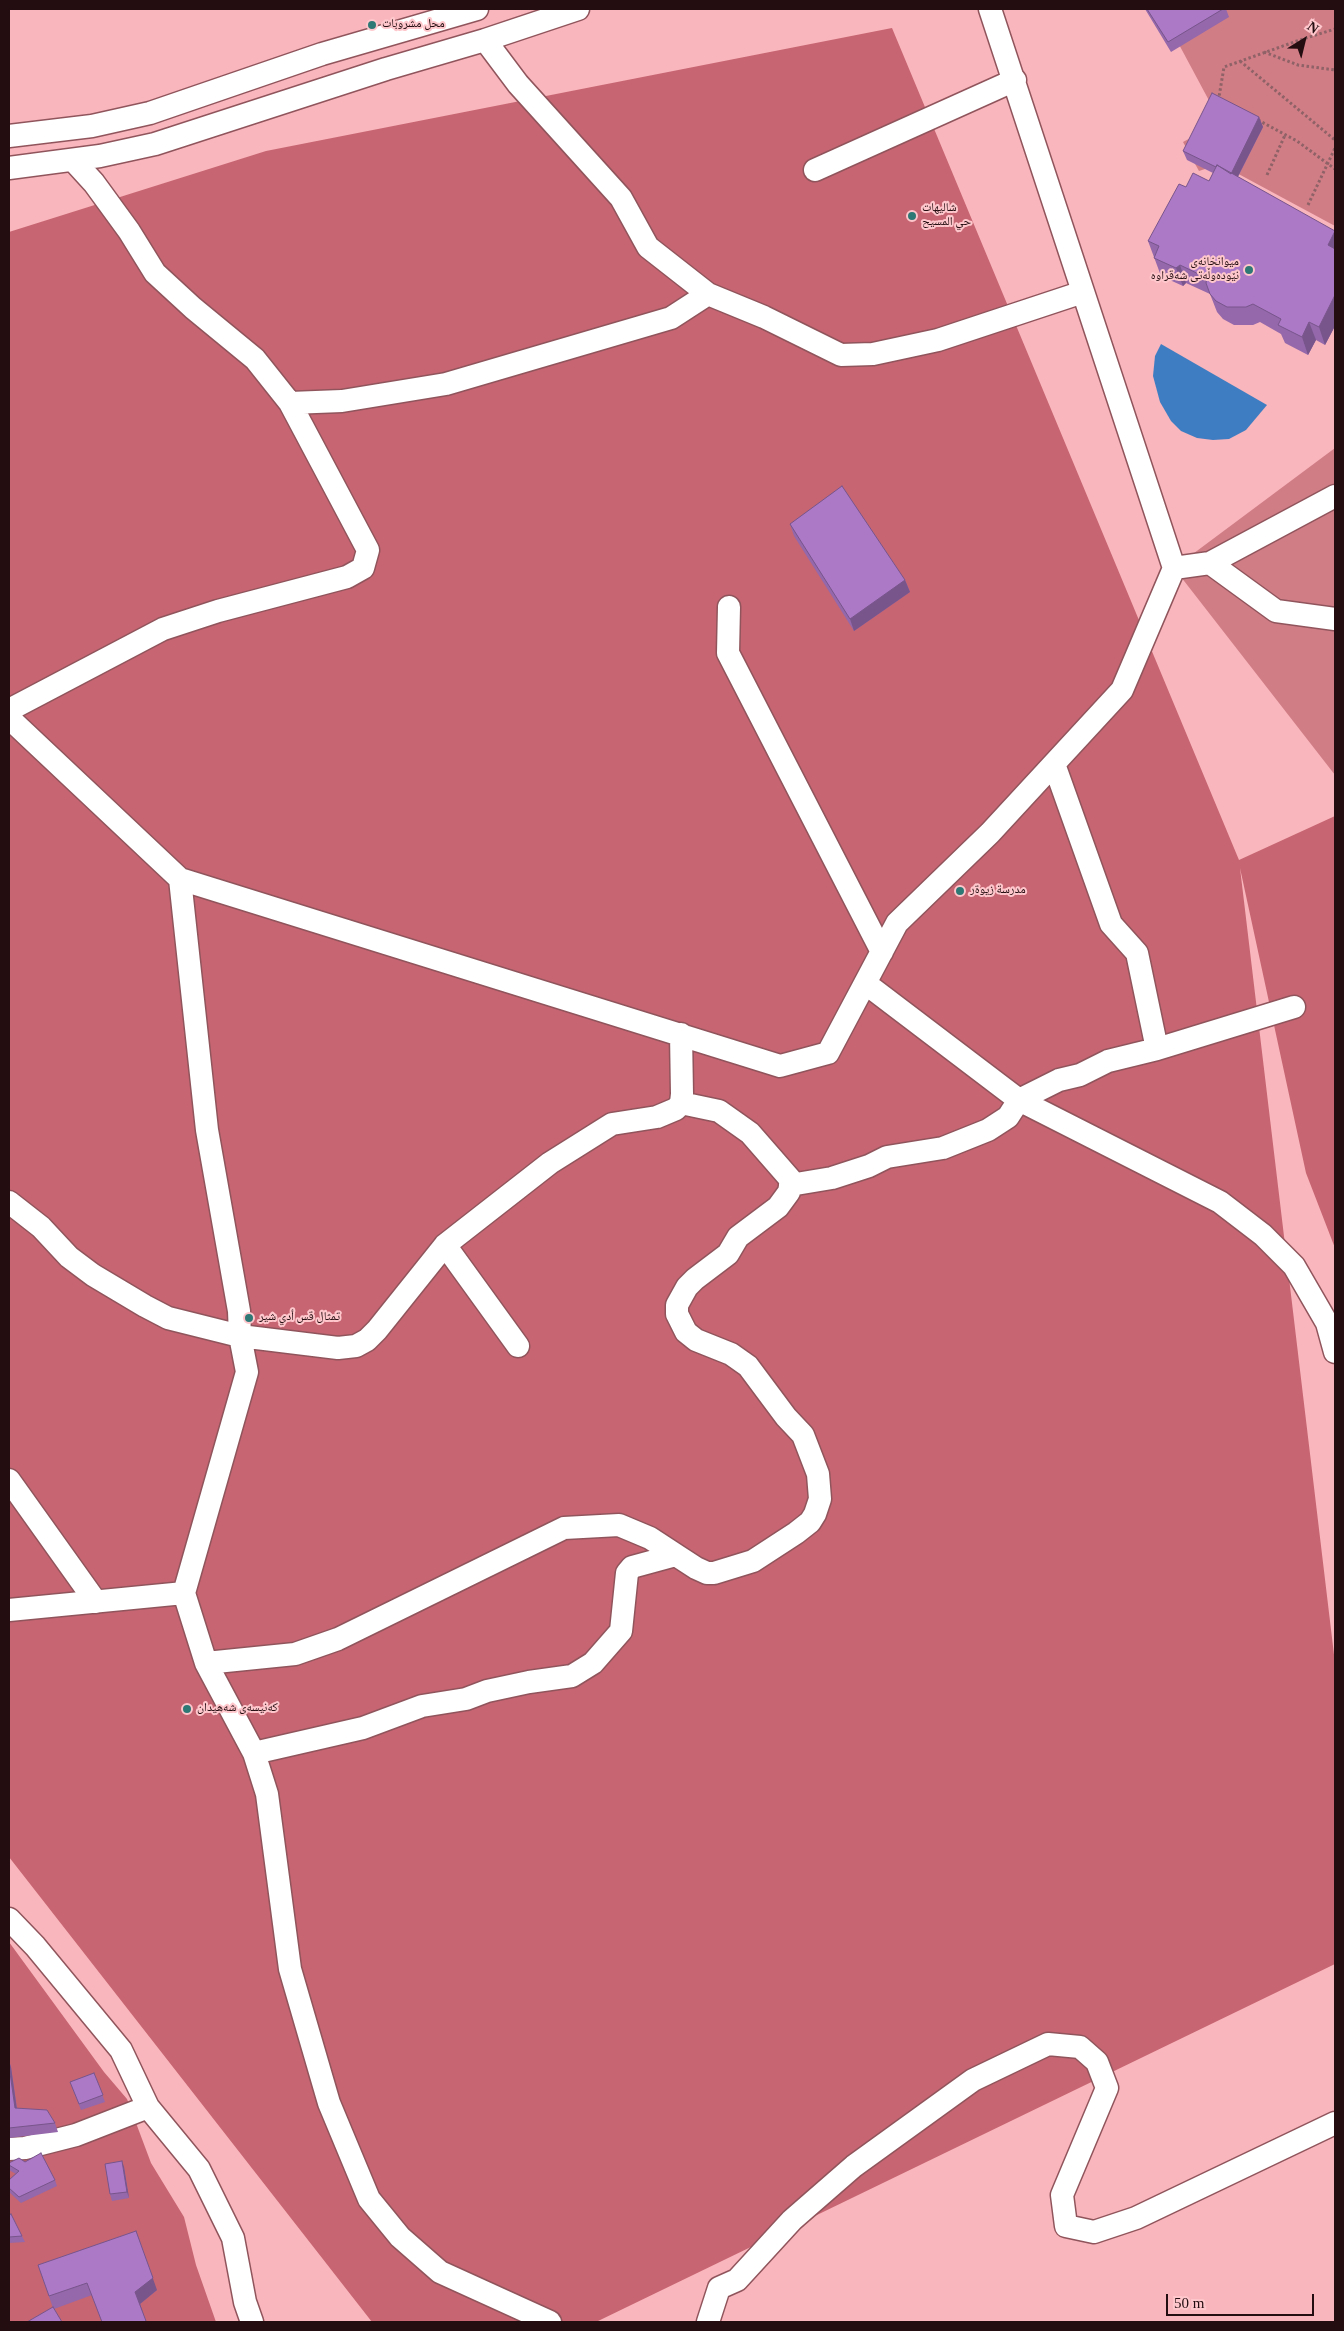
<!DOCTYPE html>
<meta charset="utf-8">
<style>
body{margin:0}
#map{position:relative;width:1344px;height:2331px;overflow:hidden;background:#f9b6bc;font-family:Georgia,serif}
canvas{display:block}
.frame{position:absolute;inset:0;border:10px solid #230d10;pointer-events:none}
.north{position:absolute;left:1279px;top:15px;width:50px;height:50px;-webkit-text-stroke:4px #fec7cc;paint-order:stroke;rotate:36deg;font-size:14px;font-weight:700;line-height:20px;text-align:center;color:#230d10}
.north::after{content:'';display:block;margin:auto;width:18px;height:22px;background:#230d10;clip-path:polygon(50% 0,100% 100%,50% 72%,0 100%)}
.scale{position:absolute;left:1166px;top:2294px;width:148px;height:22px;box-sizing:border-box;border:2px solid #230d10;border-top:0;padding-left:6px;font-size:15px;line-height:18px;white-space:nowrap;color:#230d10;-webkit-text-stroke:4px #fec7cc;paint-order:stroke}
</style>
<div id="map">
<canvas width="1344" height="2331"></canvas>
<div class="frame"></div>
<div class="north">N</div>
<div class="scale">50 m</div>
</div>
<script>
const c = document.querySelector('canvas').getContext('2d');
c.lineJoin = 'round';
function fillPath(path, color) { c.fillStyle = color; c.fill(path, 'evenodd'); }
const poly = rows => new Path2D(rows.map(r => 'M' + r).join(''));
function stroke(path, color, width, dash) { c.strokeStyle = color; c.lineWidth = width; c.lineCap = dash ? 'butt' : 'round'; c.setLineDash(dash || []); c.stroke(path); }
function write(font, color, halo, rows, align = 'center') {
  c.font = font + ' Georgia,"Noto Naskh Arabic",serif'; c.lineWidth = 4; c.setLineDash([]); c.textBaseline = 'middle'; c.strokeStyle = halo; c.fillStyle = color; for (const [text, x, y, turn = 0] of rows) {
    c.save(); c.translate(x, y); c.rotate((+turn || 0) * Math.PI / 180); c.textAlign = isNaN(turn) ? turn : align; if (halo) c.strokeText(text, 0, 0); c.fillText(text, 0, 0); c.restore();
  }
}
const green = poly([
 [1160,9,1335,9,1335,226,1220,164,1199,171,1183,142,1209,128,1213,108],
 [1335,448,1335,775,1174,568]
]);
const forest = poly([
 [892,28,1239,860,1335,816,1335,1248,1306,1173,1240,868,1335,1663,1335,1964,596,2322,372,2322,9,1857,9,232,266,151],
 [9,1942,104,2072,127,2099,151,2163,184,2217,196,2265,216,2322,9,2322]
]);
const water = poly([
 [1161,344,1267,405,1246,430,1229,439,1213,440,1197,438,1181,431,1171,421,1160,402,1153,376,1155,356]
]);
const path = poly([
 [1264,52,1298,65,1335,70],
 [1240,61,1335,140],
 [1217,100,1219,97,1224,67,1297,41,1335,29],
 [1258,120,1297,141,1335,169],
 [1267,175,1285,135],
 [1308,205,1335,148]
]);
const minor = poly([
 [485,40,518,84,621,198,648,247,708,294,764,317,841,355,873,354,938,340,1083,292],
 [9,136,92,126,150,113,322,54,477,9],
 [9,168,100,156,155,144,386,69,485,40,578,9],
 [815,170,1015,80],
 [290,403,342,401,446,384,671,318,708,294],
 [1210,563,1276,611,1335,619],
 [1174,568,1210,563,1335,496],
 [729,607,728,653,882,952],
 [9,710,163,629,218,611,347,577,363,568,368,550,290,403,255,359,193,308,155,273,129,231,94,183,73,160],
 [9,718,180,879,780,1066,828,1053,897,923,990,833,1122,690,1174,568,990,9],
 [1054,764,1111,924,1137,953,1157,1049],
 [180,879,207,1130,239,1311,240,1336,247,1372,184,1593,206,1663,254,1753,267,1794,290,1969,329,2103,369,2199,400,2237,440,2272,550,2322],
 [865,983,1019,1100,1220,1202,1263,1235,1294,1266,1327,1323,1335,1352],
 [790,1185,832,1178,869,1166,887,1157,943,1148,988,1130,1008,1117,1019,1100,1059,1080,1080,1075,1108,1061,1157,1049,1294,1007],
 [9,1202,41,1227,69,1257,93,1275,145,1306,168,1318,240,1336,338,1348,356,1346,367,1340,377,1330,445,1245,550,1163,612,1124,657,1117,676,1109,681,1103,682,1094,681,1034],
 [445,1245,518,1346],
 [9,1480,96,1602],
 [9,1610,184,1593],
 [206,1663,295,1654,338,1639,564,1528,619,1525,650,1538,676,1555],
 [254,1753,363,1728,422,1706,466,1699,487,1691,529,1682,572,1676,593,1663,621,1631,627,1573,632,1567,676,1555,696,1568,707,1573,714,1573,753,1561,796,1533,810,1522,815,1514,820,1499,818,1474,803,1435,786,1417,748,1366,731,1354,696,1340,686,1332,677,1314,677,1305,687,1287,695,1279,728,1254,738,1237,778,1207,789,1192,791,1180,750,1133,719,1111,681,1103],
 [9,1919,35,1946,121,2050,148,2107,199,2169,233,2238,245,2302,252,2322],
 [9,2149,25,2148,76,2135,148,2107],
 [708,2322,719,2288,737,2280,792,2220,854,2166,973,2080,1048,2044,1080,2047,1097,2062,1107,2088,1062,2195,1066,2226,1094,2232,1136,2218,1335,2123]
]);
const wall = poly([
 [1145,9,1226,9,1229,17,1171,52],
 [1259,117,1263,127,1238,177,1335,232,1335,326,1325,345,1316,340,1308,355,1285,343,1281,334,1260,322,1253,325,1234,325,1223,319,1217,312,1210,294,1186,283,1183,286,1161,276,1148,241,1209,181,1213,173,1187,160,1183,151],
 [790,524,905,580,910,592,854,631,794,536],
 [9,2061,11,2067,17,2108,55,2123,58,2132,9,2138],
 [94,2073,105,2102,81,2110,70,2082],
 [25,2162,55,2180,57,2186,21,2203,9,2192,9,2180,16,2174,9,2170,9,2163],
 [124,2167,129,2198,112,2201,110,2194],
 [9,2215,22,2236,25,2242,9,2243],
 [38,2265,157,2290,140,2304,146,2322,102,2322,92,2295,54,2309,53,2308]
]);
const shadedWall = poly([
 [1259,117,1263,127,1234,184,1231,174],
 [1335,231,1335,262,1328,245],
 [1180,265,1186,283,1183,286,1176,268],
 [1335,295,1335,326,1325,345,1319,327],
 [1309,322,1316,340,1308,355,1302,337],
 [905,580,910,592,854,631,850,619],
 [9,2061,11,2067,18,2117,15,2108,9,2066],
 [122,2161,124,2167,129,2198,127,2192],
 [136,2231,157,2290,140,2304,146,2322,135,2292]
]);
const building = poly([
 [1147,9,1223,9,1168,42,1147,9],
 [1212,93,1259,117,1231,174,1217,165,1216,167,1183,151,1212,93],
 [1217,165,1335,231,1328,245,1335,249,1335,295,1319,327,1309,322,1302,337,1278,325,1281,319,1253,304,1246,307,1227,307,1216,301,1210,294,1206,283,1207,278,1180,265,1176,268,1154,258,1159,246,1148,241,1179,184,1186,187,1193,173,1209,181,1217,165],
 [842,486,905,580,850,619,790,524,842,486],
 [9,2066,15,2108,47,2110,55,2123,9,2128,9,2066],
 [94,2073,103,2095,79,2104,70,2082,94,2073],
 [41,2153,55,2180,19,2197,9,2188,9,2180,19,2171,9,2165,9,2163,19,2158,25,2162,41,2153],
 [122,2161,127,2192,110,2194,105,2164,122,2161],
 [11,2214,22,2236,9,2237,9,2215,11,2214],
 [136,2231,153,2278,135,2292,146,2321,143,2322,102,2322,87,2283,49,2296,38,2265,136,2231],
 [53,2307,62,2322,27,2322,53,2307]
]);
const markers = [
 [372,25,5,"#2e7876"],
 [912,216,5,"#2e7876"],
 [1249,270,5,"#2e7876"],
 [960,891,5,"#2e7876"],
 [249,1318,5,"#2e7876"],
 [187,1709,5,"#2e7876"]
];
const poiNames = [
 ["محل مشروبات",382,25],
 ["شاليهات",922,209],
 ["حي المسيح",922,223],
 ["میوانخانەی",1239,263,"right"],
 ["نێودەوڵەتی شەقراوە",1239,277,"right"],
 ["مدرسة زيوةر",970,891],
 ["تمثال قس أدي شير",259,1318],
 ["کەنیسەی شەهیدان",197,1709]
];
fillPath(green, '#d07d86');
fillPath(forest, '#c76572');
fillPath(water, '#3f7dc2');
stroke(minor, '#90555c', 25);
stroke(path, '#8e6266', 3, [2.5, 2.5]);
stroke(minor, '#fff', 22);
fillPath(wall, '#9468ab');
fillPath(shadedWall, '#78558b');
fillPath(building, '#ac79c7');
stroke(building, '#78558b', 1);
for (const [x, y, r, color] of markers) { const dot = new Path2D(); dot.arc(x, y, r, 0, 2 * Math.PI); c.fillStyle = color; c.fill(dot); stroke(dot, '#fec7cc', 2); }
write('12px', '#230d10', '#fec7cc', poiNames, 'left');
</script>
